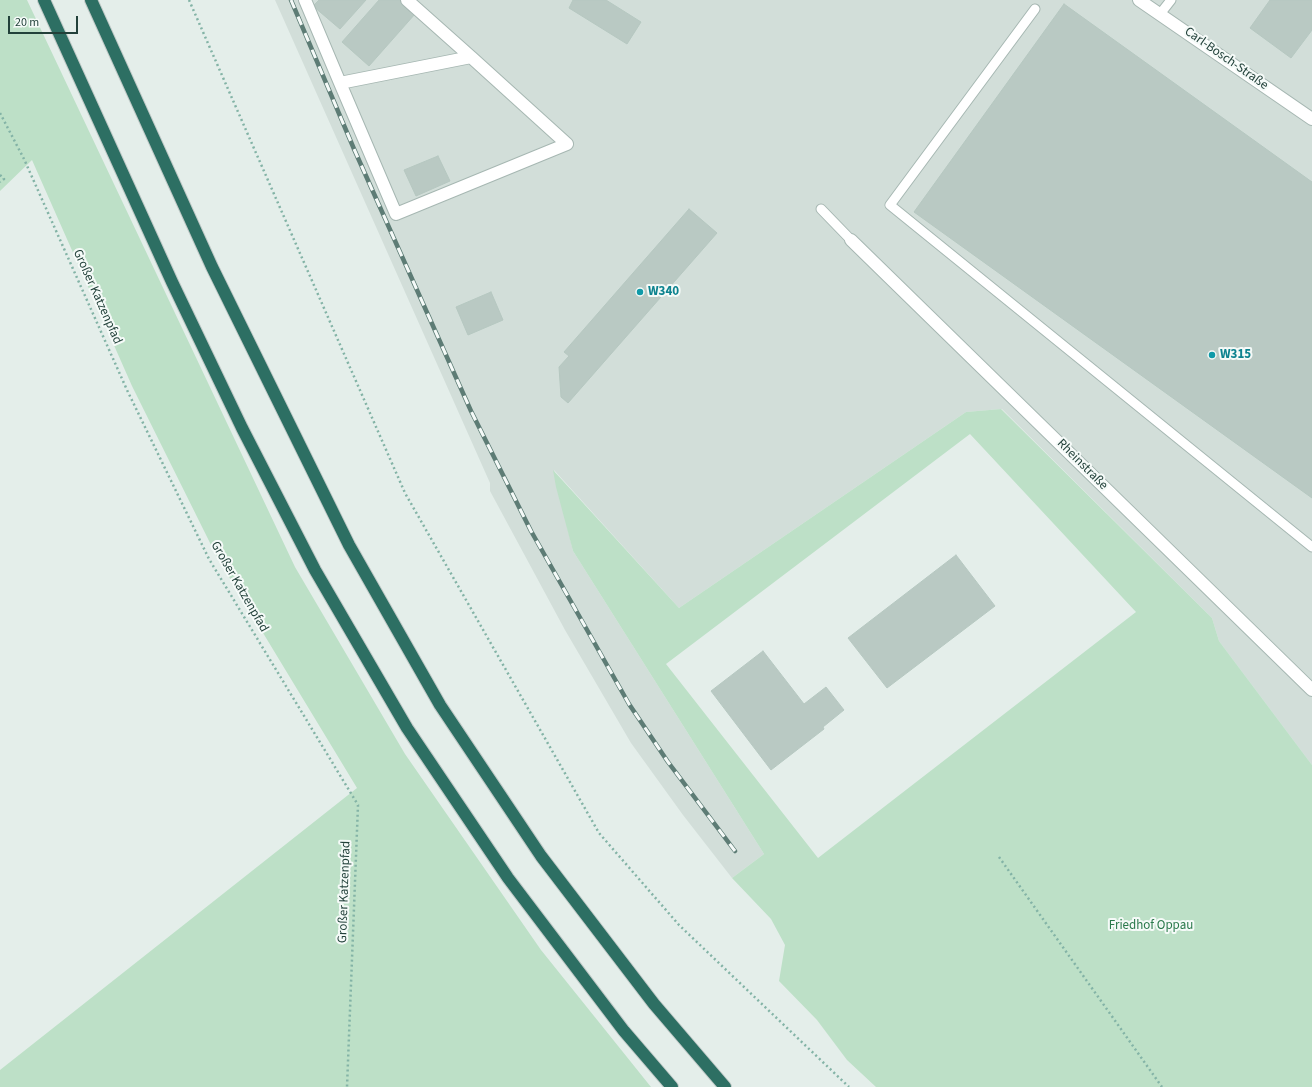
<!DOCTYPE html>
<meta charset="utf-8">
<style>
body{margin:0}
#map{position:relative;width:1312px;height:1087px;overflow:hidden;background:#e4eeea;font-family:"Source Sans 3",sans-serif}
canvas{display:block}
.scale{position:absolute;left:8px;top:16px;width:70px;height:18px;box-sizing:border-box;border:2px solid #22413a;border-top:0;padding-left:5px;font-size:12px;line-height:14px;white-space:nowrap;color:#22413a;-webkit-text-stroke:3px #f5faf8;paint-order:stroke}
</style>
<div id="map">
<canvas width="1312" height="1087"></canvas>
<div class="scale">20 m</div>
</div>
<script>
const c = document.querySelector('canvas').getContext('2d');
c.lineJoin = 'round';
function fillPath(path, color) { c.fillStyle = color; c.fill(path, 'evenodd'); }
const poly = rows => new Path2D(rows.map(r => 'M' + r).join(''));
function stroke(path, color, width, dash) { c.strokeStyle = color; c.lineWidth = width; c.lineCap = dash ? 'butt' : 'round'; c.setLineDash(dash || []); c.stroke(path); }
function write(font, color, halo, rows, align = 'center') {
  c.font = font + ' "Source Sans 3",sans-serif'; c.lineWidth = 4; c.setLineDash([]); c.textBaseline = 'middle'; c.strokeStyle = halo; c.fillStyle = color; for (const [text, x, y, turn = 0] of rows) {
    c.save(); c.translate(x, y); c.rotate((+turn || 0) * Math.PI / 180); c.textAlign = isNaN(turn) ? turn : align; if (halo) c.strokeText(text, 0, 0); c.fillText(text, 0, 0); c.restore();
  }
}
const built = poly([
 [275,0,1312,0,1312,765,1219,641,1212,618,1002,409,966,412,679,608,554,470,573,551,764,854,732,878,683,815,631,743,565,630,490,491,490,483]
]);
const green = poly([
 [0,0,27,0,295,567,405,754,541,950,651,1087,0,1087,0,1070,357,788,217,557,132,386,32,160,0,191],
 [1001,409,1212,618,1219,641,1312,765,1312,1087,876,1087,847,1060,817,1020,779,981,785,945,771,919,732,878,764,854,573,551,556,487,553,470,679,608,966,412],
 [970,434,1136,612,818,858,666,664]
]);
const building = poly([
 [319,0,366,0,340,29,313,6,319,0],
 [379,0,400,0,415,14,369,66,342,42,379,0],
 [573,0,606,0,641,22,627,44,569,8,573,0],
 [1270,0,1312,0,1312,30,1291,58,1250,28,1270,0],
 [1064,4,1312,182,1312,498,914,212,1064,4],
 [438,156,450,181,416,196,404,170,438,156],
 [689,209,717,233,568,403,561,397,559,367,569,356,564,352,689,209],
 [491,292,503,320,468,335,456,307,491,292],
 [956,555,995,606,887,688,848,638,956,555],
 [763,651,804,704,826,687,844,710,823,727,824,729,771,770,711,691,763,651]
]);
const path = poly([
 [189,0,405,493,599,833,679,925,849,1087],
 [0,113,24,159,127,390,209,559,358,805,347,1087],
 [0,175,4,179,0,182],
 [999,857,1162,1087]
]);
const lane = poly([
 [1035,9,890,205,1312,547],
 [1160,14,1171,0],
 [821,209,851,240]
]);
const street = poly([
 [305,0,340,83,396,214,567,144,471,57,340,83],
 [407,0,471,57],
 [1139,0,1312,119],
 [851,240,1312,690]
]);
const highway = poly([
 [44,0,172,282,242,428,315,570,407,728,508,878,624,1031,672,1087],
 [91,0,212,267,349,545,440,705,541,856,654,1004,725,1087]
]);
const rail = poly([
 [291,0,354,149,471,411,531,531,629,704,668,762,735,851]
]);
const markers = [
 [640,292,4,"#0f9aa8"],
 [1212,355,4,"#0f9aa8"]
];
const streetNames = [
 ["Carl-Bosch-Straße",1226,59,35],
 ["Großer Katzenpfad",97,297,66],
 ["Rheinstraße",1082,465,45],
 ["Großer Katzenpfad",239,587,60],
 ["Großer Katzenpfad",345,892,-88]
];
const cultureNames = [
 ["W340",648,292],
 ["W315",1220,355]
];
const parkNames = [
 ["Friedhof Oppau",1151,926]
];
fillPath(built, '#d2ded9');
fillPath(green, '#bde0c7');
fillPath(building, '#b9c9c3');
stroke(building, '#b6c8c1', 1);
stroke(lane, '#a6b7b2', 11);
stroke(street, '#a6b7b2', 14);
stroke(highway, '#c1cac8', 14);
stroke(path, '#83b3a6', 2.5, [2, 3]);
stroke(lane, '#fff', 9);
stroke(street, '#fff', 12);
stroke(highway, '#2d6f63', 12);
stroke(rail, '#5d7c75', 4.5);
stroke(rail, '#f5faf8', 3, [9]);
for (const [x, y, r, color] of markers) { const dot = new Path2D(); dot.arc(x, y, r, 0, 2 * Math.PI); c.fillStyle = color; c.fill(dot); stroke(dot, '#f5faf8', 1.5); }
write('13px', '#22413a', '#f5faf8', streetNames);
write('bold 13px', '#0d838f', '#f5faf8', cultureNames, 'left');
write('13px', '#2b7a4c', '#f5faf8', parkNames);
</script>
